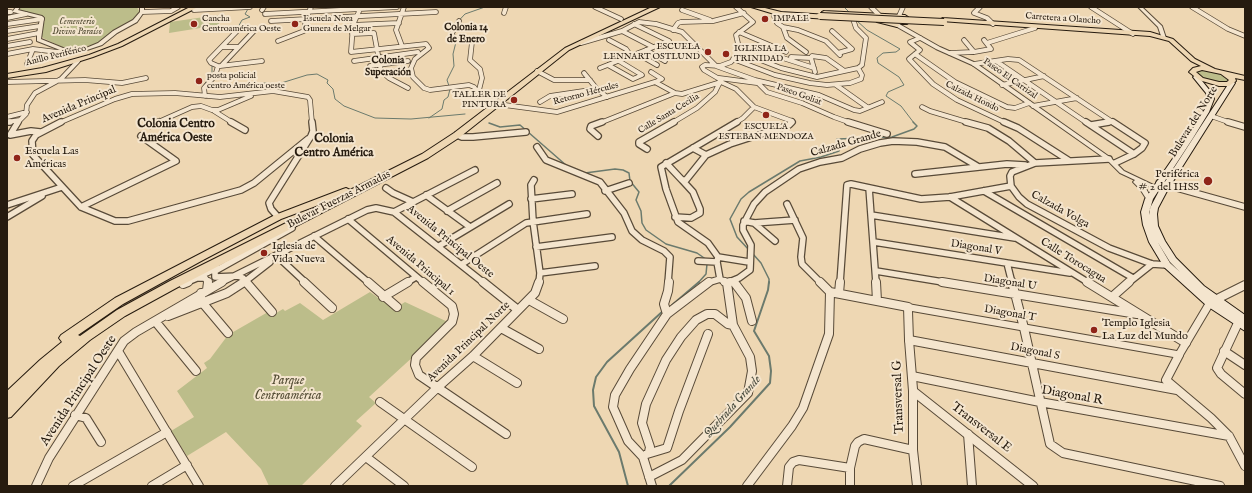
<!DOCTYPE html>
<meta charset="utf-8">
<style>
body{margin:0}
#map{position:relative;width:1252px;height:493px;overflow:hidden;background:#eed7b3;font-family:"IM FELL English",serif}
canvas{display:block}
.frame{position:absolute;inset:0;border:8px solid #261b0f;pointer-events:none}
</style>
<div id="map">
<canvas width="1252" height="493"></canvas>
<div class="frame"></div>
</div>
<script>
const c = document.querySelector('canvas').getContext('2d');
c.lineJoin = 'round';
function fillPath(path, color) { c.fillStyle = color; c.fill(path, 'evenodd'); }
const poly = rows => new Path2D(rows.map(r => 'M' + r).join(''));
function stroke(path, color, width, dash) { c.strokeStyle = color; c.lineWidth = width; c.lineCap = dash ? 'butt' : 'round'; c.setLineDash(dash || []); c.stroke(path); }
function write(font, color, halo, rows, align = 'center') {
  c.font = font + ' "IM FELL English",serif'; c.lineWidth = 4; c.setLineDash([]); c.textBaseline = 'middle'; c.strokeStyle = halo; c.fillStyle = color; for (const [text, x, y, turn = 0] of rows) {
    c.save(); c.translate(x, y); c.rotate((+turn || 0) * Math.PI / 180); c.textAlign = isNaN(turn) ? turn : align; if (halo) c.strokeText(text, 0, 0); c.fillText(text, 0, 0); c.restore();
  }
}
const green = poly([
 [20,7,137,7,140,13,132,21,94,45,66,49,43,38,41,35,45,19,41,15,18,11],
 [218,15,219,25,169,33,170,22],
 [1201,69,1221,73,1229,79,1229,81,1222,83,1202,78,1196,72],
 [370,292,394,309,405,302,450,323,369,397,376,403,356,421,362,426,301,486,269,486,261,469,226,432,187,456,171,431,194,417,177,391,207,368,204,363,210,359,228,335,268,312,271,316,283,309,285,311,300,303,323,320]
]);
const streamFar2 = poly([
 [844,7,850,13],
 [856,20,867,30,900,49,896,52,883,53,877,58,878,63,899,77,904,85,888,92,886,96,901,106,914,123],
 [237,29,242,20,250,17,245,14,248,9],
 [204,85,212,73,212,66],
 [207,87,236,88,265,83,278,84,307,75,317,74,328,80,327,83,333,89,335,99,344,106,375,118,411,119,465,114],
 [429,118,442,109,444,100,448,97,450,89,447,80,454,66,453,54,456,42,450,36,450,30,465,14,485,7]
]);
const streamFar1 = poly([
 [489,123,500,127,520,125,567,166],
 [585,173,615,169,623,170,629,173,630,181,639,192,636,200,641,211,642,223,646,230,666,244,697,253,707,260],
 [749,250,737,237,730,219,741,199,749,192,800,161,821,157,839,151,840,149,836,141,837,139,892,137,914,129,917,126,913,122],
 [753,254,761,263,769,279,769,283],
 [698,283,706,274,707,264]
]);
const stream = poly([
 [672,305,699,282],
 [628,486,619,452,594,406,593,390,596,377,607,362,663,311],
 [669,486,730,427,770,383,771,371,769,356,754,331,768,290,769,282]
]);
const minorFar2 = poly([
 [311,7,306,19,436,12],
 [361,7,353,25,351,52,426,44,429,48,415,59,411,68,413,77,424,88,430,90,469,85,474,87,481,97,493,102],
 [595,7,621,19],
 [871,7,879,15],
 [980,7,974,13,987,18,993,24],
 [1091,7,1133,34],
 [1192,7,1228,29,1245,36],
 [194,10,250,7],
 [262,10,264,7],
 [682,10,710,20],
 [7,12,11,12],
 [142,12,171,11,178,7],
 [504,13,506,7],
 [265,14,397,7],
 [781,14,774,16,777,23,783,27,798,30,826,41,840,55],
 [899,16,903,7],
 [7,18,26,14],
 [271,21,307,19],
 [459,21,452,33,453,37,457,40,470,40,472,42,470,60,480,69,482,78,478,94],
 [639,22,656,24,682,32,716,66,755,80,767,92,802,103,834,117,851,123],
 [7,24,42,19],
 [634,24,669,41],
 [353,25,399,23],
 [783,27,787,38,806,52],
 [673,30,678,23,681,22,713,21,744,13],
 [7,31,40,26],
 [622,31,653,47],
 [832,31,852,49,838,53],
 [739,32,786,52],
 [352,34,374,33,381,71,389,78,408,88],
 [920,38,910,42,920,50,909,59,933,84,957,100,1006,123],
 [7,39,39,33],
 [609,40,626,49,631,56],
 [964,40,974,52],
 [278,41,304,31,306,19],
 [581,43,622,31,639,22],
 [987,43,1035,28],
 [7,46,30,42],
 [402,46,396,30,404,7],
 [223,47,239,47],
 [739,48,755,49,814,68],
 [646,50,665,61],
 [740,52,781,68,817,77,858,68,862,65,866,38,856,28,853,19],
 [950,53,974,52,991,49,984,40],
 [7,54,33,49,57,52,74,50],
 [638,54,657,65],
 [915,54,955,82,1007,107,1015,108,1029,103],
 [791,57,811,58],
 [733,59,775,75,810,83,827,85,850,83,861,79,862,75,858,68],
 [354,61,418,52],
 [996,61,1087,123],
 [27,64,33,49],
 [974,64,1008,59,1019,60,1114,123],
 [222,65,254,31],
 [608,65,633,79,642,75,619,61],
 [220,66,262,61],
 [370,66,408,61],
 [600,68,669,41],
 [537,71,554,80,590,80],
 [651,72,662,79,655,82],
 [815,72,811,58,812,56,826,58,843,70],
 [383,73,405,70],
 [584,73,597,89,607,97],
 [719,78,757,83],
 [755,80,819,95,854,110,860,111,882,102],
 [7,82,85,80,122,83,146,78],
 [836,85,867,107],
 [1002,85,1044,76],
 [205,96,204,88,215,76,218,66,211,63,209,60,238,30],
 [540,102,550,96,597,89],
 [497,104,557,112,655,82,675,93],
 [1033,106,1077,98],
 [922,107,930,111,970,123],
 [214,111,233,123],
 [1211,116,1231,123],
 [7,117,27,112],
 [7,122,20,120],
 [17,123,26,114,27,105,35,93,61,79,78,61],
 [59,123,115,99,132,94,175,93,220,97,273,91,308,97,310,100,312,123],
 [156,123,192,107,201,106,212,110,218,110,251,96],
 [600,123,675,93,682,94,721,82,736,89,754,107,792,121,791,123],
 [672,123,697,108,715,92,721,80,704,70,702,67,705,65,720,66,731,62,740,52,736,35,753,22,736,7],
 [735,123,743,118,754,107],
 [1104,123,1112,121]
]);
const minorFar1 = poly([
 [7,122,10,122],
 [18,122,10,135,31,131,40,132],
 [61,122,36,135,32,141,33,155,81,207,115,221,128,221,241,190,254,183,308,139],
 [231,122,245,130],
 [848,122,887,134],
 [966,122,988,128,1009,141,1035,163],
 [1004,122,1018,128,1068,160],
 [1086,122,1134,154],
 [1113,122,1145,143,1142,148,1134,154,1115,163],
 [1228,122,1245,127],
 [151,125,159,122],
 [1091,125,1109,122],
 [457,135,462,137,473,137,526,132],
 [598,136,590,129,591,126,602,122],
 [537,147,546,160,600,182,624,213,632,231,642,240,664,251,670,257,668,283],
 [693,148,706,155],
 [647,149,639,144,639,142,674,122],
 [1109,159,1035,163,1012,172,1010,176,1011,186,1019,197,1027,204,1109,248,1152,264,1167,265],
 [666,163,682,180,686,180,706,155,730,144,789,125,792,122],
 [915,174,1007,164,1025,165],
 [534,180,531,185,533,221,540,273,539,283],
 [1159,183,1245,207],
 [386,188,393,193,413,202],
 [869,188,876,283],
 [605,191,629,183],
 [984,191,1133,278],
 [426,195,470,227],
 [950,197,1089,283],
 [531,199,572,194],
 [787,204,803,238,801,257,802,264,821,283],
 [7,205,62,187],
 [81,207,176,161,141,136],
 [447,211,497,183],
 [394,212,475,170],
 [871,215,1015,238],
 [7,217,42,196],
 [278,217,271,209,269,203,311,136,313,131,312,122],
 [675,217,691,218,700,213,700,209,693,192,682,180],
 [348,219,424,283],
 [744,221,754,223,795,220],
 [754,223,775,241],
 [314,236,369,283],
 [874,242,1070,273],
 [439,246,509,204],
 [536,247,612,237],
 [277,256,306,283],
 [718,257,708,243,678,222,666,189,661,167,737,122],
 [698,261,717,262,720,279],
 [717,262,718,257,749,262],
 [1007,263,1012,283],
 [462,264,526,223,587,214],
 [876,271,949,283],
 [540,273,595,266],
 [198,277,217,268],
 [733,281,734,283],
 [185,283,197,278,205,278,208,283],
 [220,283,367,210,376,208,394,212,484,283],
 [243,283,270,262],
 [247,283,243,278,238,276,215,277,215,271,292,228],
 [406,283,416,277],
 [707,283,720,279,727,283],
 [727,283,739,278,750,270,751,245,743,230,743,225,754,204,765,192,799,169,820,162,842,158,860,149,880,143,893,141,917,142,945,147,977,166],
 [840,283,847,185,851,184,921,199,950,197,1011,186],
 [1128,283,1152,264]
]);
const minor = poly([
 [246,282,272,312],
 [304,282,332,308],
 [368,282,397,307],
 [423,282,452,306,454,314,452,322,416,358,415,365,419,375,506,434],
 [483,282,518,310],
 [725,282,727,283],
 [734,282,746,298,752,321],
 [820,282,830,292],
 [876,282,877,301],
 [942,282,1137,314],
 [1012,282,1024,328,1050,444,1063,453,1220,486],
 [1087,282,1186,343],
 [727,283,730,282],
 [183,284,188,282],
 [207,290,208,282],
 [201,293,201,301,228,333],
 [839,293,840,282],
 [383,297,408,282],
 [1112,297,1129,282],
 [529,300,563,319],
 [1215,300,1245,285],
 [667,314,709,282],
 [168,316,227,293,244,282],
 [155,321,196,371],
 [1238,323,1217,368,1221,374,1245,394],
 [501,328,539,349],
 [909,340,1177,390],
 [118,351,199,486],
 [1224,351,1245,365],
 [1179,355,1166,380,1211,418,1229,436,1245,466],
 [473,356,517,383],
 [912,376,1040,402,1229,436],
 [913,391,913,450,917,486],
 [380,402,472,467],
 [75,415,86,418,101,442],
 [968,434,972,486],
 [649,452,650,447,642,423,646,404,666,360,681,337,696,320,707,314,715,314,728,324,733,325],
 [647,454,667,448,679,411,708,334],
 [366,457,404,486],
 [649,477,682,460,748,393,752,371,750,357,733,325,727,283],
 [36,486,49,458,124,341,136,332,222,282],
 [73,486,167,432],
 [152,486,187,465],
 [335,486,438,387,473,356,535,293,539,282],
 [652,486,643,457,628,441,613,407,615,395,630,369,667,314,664,304,668,291,669,282],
 [747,486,792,426,803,408,829,334,830,292,908,307],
 [787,486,789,467,793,462,799,460,850,468],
 [850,486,850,468,855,446,858,442,864,439,913,450]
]);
const tertiary = poly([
 [16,7,20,7,18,10,42,16,44,18,41,39,63,48,74,49,86,48,98,43,113,31,133,20,140,12,140,7,144,7,144,12,137,22,117,33,102,45,87,50,74,51,60,50,37,41,37,33,40,19,38,18,13,12,13,11,16,7],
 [1138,7,1142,7,1162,26,1166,38,1166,39,1162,39,1158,27,1138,7],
 [890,21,894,21,940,47,976,63,1111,158,1124,171,1166,191,1165,192,1161,192,1142,183,1145,187,1152,199,1151,200,1147,200,1140,189,1133,182,1135,180,1120,173,1107,160,972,65,936,49,890,23,890,21],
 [1215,297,1218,298,1219,300,1218,302,1211,308,1182,357,1179,358,912,311,913,340,917,389,1036,483,1038,486,1026,486,910,394,909,391,905,340,904,307,905,305,908,304,1177,351,1205,304,1215,297]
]);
const secondary = poly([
 [1196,75,1198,76,1211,92,1214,99,1209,112,1193,138,1153,199,1149,212,1149,215,1150,208,1159,191,1229,83,1232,81,1234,82,1235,83,1167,191,1158,208,1157,214,1158,226,1165,241,1176,258,1204,286,1245,315,1245,331,1207,306,1164,267,1149,242,1143,225,1141,212,1145,199,1187,138,1203,112,1208,99,1206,93,1193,77,1196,75],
 [1157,241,1170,262,1180,272,1170,263,1157,241]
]);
const primary = poly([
 [751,7,761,7,781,12,829,15,832,17,829,19,781,16,751,7],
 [824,11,905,15,908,17,905,19,822,14,822,12,824,11],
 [943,18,1150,32,1173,39,1195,59,1215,69,1245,76,1245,80,1235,78,1236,81,1229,86,1219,86,1199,80,1189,72,1193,68,1201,66,1191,61,1169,41,1150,36,941,21,941,19,943,18],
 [1202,70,1221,74,1229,80,1227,82,1219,82,1203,78,1196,72,1202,70],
 [879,19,893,22,897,20,907,20,910,22,907,24,899,24,899,26,897,27,877,22,876,21,879,19]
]);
const trunk = poly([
 [190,7,198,7,122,46,93,57,46,72,7,78,7,74,42,68,89,55,118,44,190,7],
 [652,7,660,7,569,50,460,137,428,158,178,287,125,316,90,340,59,366,11,417,7,418,7,391,40,360,62,342,59,338,61,335,115,298,275,215,343,189,346,188,350,190,422,154,454,133,565,48,652,7],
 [332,200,170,281,117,310,80,336,78,335,123,304,203,260,281,219,332,200]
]);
const primaryBridge = poly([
 [820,16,944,22]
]);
const markers = [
 [765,19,4,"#8f2418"],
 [194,24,4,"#8f2418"],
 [295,24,4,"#8f2418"],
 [708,52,4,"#8f2418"],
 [726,54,4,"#8f2418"],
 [199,81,4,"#8f2418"],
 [514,100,4,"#8f2418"],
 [766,115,4,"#8f2418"],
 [17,158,4,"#8f2418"],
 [1208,181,5,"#8f2418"],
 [264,253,4,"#8f2418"],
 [1094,330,4,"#8f2418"]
];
const farPoinames = [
 ["Cancha",202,19],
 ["Centroamérica Oeste",202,29],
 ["Escuela Nora",303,19],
 ["Gunera de Melgar",303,29],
 ["IMPALE",773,19],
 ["ESCUELA",700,47,"right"],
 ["LENNART OSTLUND",700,57,"right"],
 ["IGLESIA LA",734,49],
 ["TRINIDAD",734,59],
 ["posta policial",207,76],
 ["centro América oeste",207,86],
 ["TALLER DE",506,95,"right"],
 ["PINTURA",506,105,"right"],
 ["ESCUELA",766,127,"center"],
 ["ESTEBAN MENDOZA",766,137,"center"]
];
const farStreetnames = [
 ["Carretera a Olancho",1063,19,4],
 ["Anillo Periférico",56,56,-14],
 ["Paseo El Carrizal",1010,79,35],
 ["Retorno Hércules",586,94,-15],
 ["Paseo Goliat",799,95,20],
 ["Calzada Hondo",972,97,26],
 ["Calle Santa Cecilia",669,114,-31]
];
const farParknames = [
 ["Cementerio",77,22],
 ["Divino Paraíso",77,32]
];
const farNeighbourhoodnames = [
 ["Colonia 14",466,28],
 ["de Enero",466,40],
 ["Colonia",388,61],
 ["Superación",388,73]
];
const streetNames = [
 ["Avenida Principal",79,105,-23],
 ["Bulevar del Norte",1194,122,-58],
 ["Calzada Grande",846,144,-16],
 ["Bulevar Fuerzas Armadas",339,200,-27],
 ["Calzada Volga",1060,210,29],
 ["Avenida Principal Oeste",450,242,39],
 ["Diagonal V",976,248,9],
 ["Calle Torocagua",1073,261,32],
 ["Avenida Principal 1",420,266,40],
 ["Diagonal U",1010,283,9],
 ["Diagonal T",1010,314,10],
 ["Avenida Principal Norte",469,342,-44],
 ["Diagonal S",1035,352,11]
];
const poiNames = [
 ["Escuela Las",25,152],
 ["Américas",25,165],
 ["Periférica",1199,175,"right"],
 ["# 2 del IHSS",1199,188,"right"],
 ["Iglesia de",272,247],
 ["Vida Nueva",272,260],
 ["Templo Iglesia",1102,324],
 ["La Luz del Mundo",1102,337]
];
const neighbourhoodNames = [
 ["Colonia Centro",176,125],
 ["América Oeste",176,139],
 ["Colonia",334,140],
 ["Centro América",334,154]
];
const waterNames = [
 ["Quebrada Grande",733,407,-48]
];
const nearParknames = [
 ["Parque",288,381],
 ["Centroamérica",288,396]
];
const nearStreetnames = [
 ["Avenida Principal Oeste",79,391,-57],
 ["Diagonal R",1072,396,10],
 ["Transversal G",899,397,-92],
 ["Transversal E",981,428,38]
];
fillPath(green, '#bcbd8a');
stroke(streamFar2, '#6b7a6d', 1);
stroke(streamFar1, '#6b7a6d', 1.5);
stroke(stream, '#6b7a6d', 2);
stroke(minorFar2, '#584a38', 5.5);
stroke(minorFar1, '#584a38', 8);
stroke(minor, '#584a38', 10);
stroke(tertiary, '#584a38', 2);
stroke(secondary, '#261b0f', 2);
stroke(primary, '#261b0f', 2);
stroke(trunk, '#261b0f', 2);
stroke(minorFar2, '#f4e5ce', 4);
stroke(minorFar1, '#f4e5ce', 5.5);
stroke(minor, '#f4e5ce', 8);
fillPath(tertiary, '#f4e5ce');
fillPath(secondary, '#f4e5ce');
fillPath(primary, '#eed7b3');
fillPath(trunk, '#eed7b3');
stroke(primaryBridge, '#261b0f', 8, []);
stroke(primaryBridge, '#eed7b3', 6);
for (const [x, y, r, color] of markers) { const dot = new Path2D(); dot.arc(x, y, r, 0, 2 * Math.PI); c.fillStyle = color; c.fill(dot); stroke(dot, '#f4e5ce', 1.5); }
write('9px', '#261b0f', '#f4e5ce', farPoinames, 'left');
write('9px', '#261b0f', '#f4e5ce', farStreetnames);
write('italic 9px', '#534c34', '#f4e5ce', farParknames);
write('bold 10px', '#261b0f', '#f4e5ce', farNeighbourhoodnames);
write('11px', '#261b0f', '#f4e5ce', streetNames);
write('11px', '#261b0f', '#f4e5ce', poiNames, 'left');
write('bold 12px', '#261b0f', '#f4e5ce', neighbourhoodNames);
write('italic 12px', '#484b3e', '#f4e5ce', waterNames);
write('italic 13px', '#534c34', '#f4e5ce', nearParknames);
write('13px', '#261b0f', '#f4e5ce', nearStreetnames);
</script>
